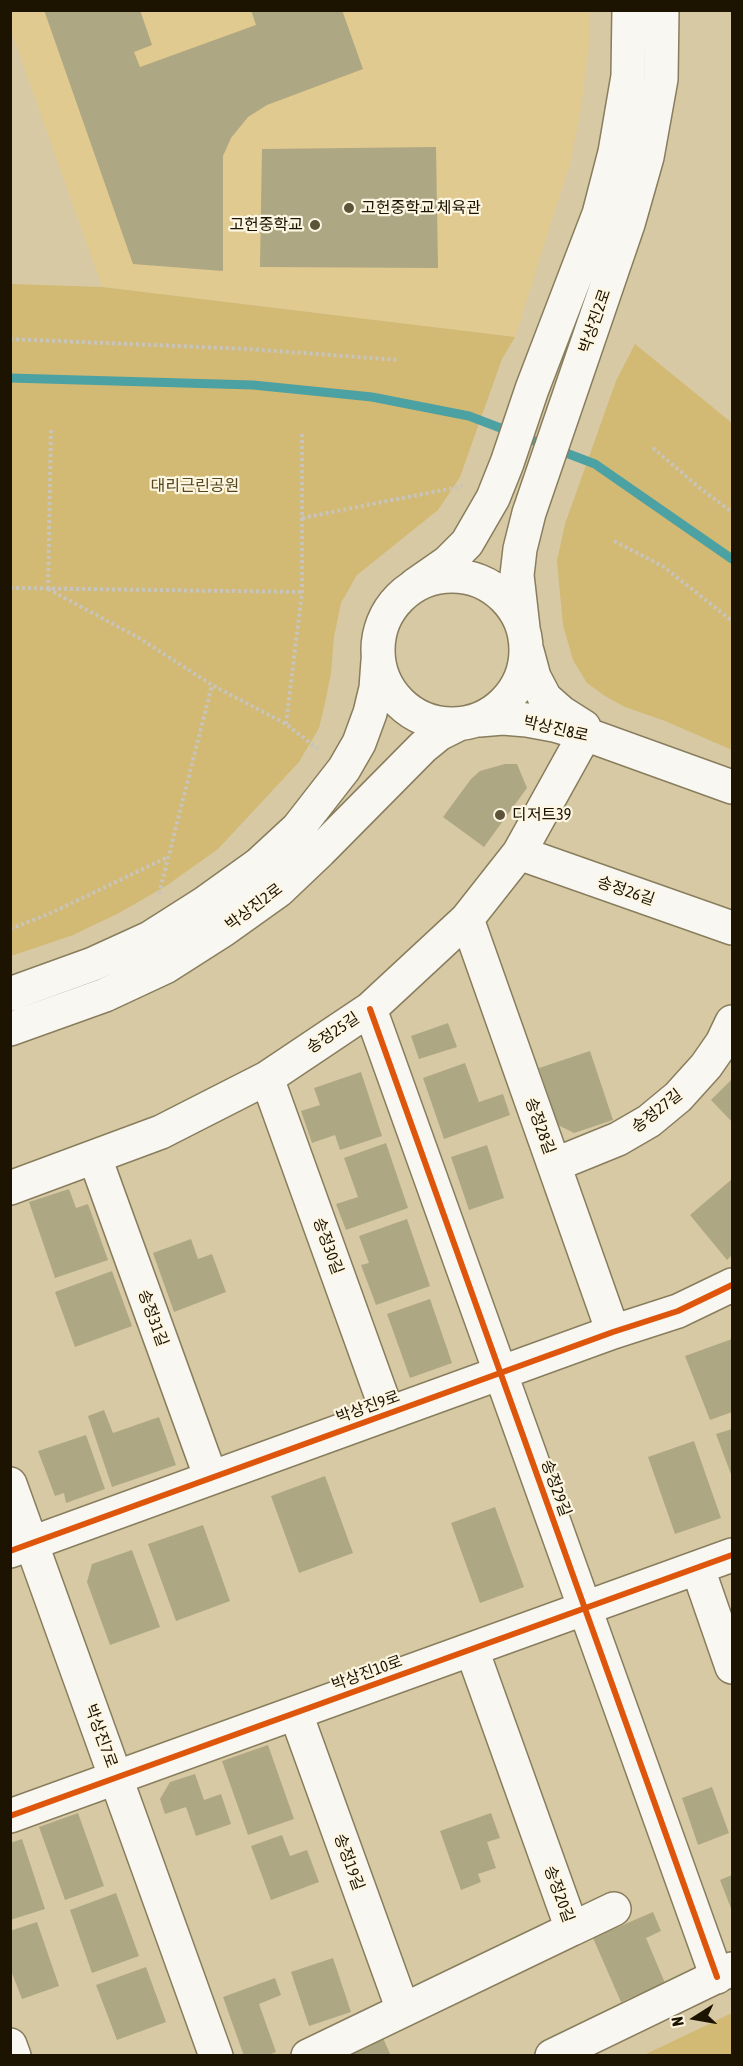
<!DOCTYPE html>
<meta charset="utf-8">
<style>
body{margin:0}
#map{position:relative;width:743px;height:2066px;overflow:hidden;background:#d7c9a4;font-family:"Asap Condensed",sans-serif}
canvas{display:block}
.frame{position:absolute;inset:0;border:12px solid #1c1300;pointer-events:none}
.north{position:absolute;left:665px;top:1988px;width:60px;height:60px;-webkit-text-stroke:4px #fdf6e2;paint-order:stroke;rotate:259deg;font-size:16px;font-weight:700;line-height:24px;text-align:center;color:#1c1300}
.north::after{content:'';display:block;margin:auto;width:21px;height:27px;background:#1c1300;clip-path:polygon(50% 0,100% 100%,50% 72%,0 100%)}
</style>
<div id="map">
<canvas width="743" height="2066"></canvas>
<div class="frame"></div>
<div class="north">N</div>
</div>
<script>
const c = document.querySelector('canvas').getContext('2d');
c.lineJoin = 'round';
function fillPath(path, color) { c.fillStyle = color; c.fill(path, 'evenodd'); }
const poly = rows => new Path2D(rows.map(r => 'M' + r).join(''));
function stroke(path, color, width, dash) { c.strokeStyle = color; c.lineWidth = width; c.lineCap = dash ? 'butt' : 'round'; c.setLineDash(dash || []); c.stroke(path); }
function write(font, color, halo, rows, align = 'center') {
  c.font = font + ' "Asap Condensed","Noto Sans KR",sans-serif'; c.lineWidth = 4.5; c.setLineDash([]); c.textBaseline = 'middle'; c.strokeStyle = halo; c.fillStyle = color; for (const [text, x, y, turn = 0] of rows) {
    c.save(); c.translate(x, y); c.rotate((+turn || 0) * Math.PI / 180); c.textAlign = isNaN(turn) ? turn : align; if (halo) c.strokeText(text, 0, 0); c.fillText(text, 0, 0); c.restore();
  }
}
const built = poly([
 [10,11,590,11,589,45,580,115,570,163,515,337,102,287,11,30]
]);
const green = poly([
 [11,284,102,287,515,337,502,359,460,477,438,510,357,575,341,603,334,637,331,673,325,703,319,728,299,762,218,849,166,886,119,913,73,935,11,956],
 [635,344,732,423,732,750,665,721,625,707,605,696,587,683,573,660,563,625,557,561,565,524,616,381],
 [732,2013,732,2055,644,2055]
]);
const stream = poly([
 [10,378,253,385,372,397,469,416,595,464,732,559]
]);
const building = poly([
 [44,10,140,10,152,45,134,52,140,67,256,25,251,10,342,10,363,69,267,105,248,117,231,138,223,156,223,271,133,264],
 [436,147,438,268,260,267,262,149],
 [505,764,517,764,527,788,484,847,443,817,471,779,480,771],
 [448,1023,457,1047,419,1059,411,1036],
 [590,1051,613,1120,574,1133,558,1125,539,1068],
 [465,1063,479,1102,503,1094,510,1115,444,1139,423,1078],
 [361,1072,382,1136,340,1150,335,1135,312,1143,301,1111,320,1105,314,1088],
 [732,1079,732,1122,711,1100],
 [386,1143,408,1208,346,1230,336,1204,358,1197,344,1158],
 [487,1145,504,1198,469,1210,451,1157],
 [732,1179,732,1255,727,1260,690,1215],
 [69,1189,76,1208,88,1204,108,1260,55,1278,29,1202],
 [407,1219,430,1286,376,1305,361,1265,369,1263,359,1236],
 [191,1239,198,1259,212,1254,226,1292,174,1312,153,1253],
 [112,1271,132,1326,75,1347,55,1292],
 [430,1299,452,1363,410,1378,387,1314],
 [732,1339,732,1412,710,1420,685,1356],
 [104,1410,113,1433,159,1417,176,1465,112,1487,88,1416],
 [732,1429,732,1477,716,1434],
 [86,1435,105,1489,66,1503,64,1493,55,1496,38,1451],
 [694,1441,721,1518,675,1534,648,1457],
 [325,1476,353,1553,299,1573,271,1496],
 [495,1507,524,1587,480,1603,451,1523],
 [203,1525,230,1601,176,1621,148,1544],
 [132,1550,160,1627,110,1645,87,1582,92,1564],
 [268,1745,294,1819,248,1835,222,1761],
 [195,1774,204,1800,221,1794,231,1824,196,1836,186,1807,165,1814,160,1799,170,1782],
 [712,1787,729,1833,698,1845,682,1798],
 [78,1813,104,1886,65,1900,39,1827],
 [491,1813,500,1838,487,1842,496,1868,478,1874,481,1882,461,1890,440,1831],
 [282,1835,290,1856,307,1850,319,1882,271,1900,251,1846],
 [22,1839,45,1909,10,1920,10,1843],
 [732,1875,732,1911,720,1880],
 [116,1893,139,1956,92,1973,70,1910],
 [653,1912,661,1931,646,1938,665,1983,621,2002,593,1938],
 [37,1922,59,1986,22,1999,10,1968,10,1931],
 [333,1958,351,2012,309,2026,291,1972],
 [146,1967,166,2022,117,2040,96,1985],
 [275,1978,281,1995,259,2004,276,2052,266,2056,244,2056,223,1997],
 [383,2038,391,2056,348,2056]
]);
const path = poly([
 [10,339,248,349,399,360],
 [653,448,701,489,732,512],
 [302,518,463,486],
 [614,541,664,567,732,621],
 [10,588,302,592],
 [48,589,139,638,212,685,286,724,318,749],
 [48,589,51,429],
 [286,724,302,592,302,434],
 [159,894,212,685],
 [10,929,51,913,168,857]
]);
const minor = poly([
 '378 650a74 74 0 1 1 148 0a74 74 0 1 1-148 0Z',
 [415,585,448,562,467,543,493,498,507,463,532,389,599,214,615,152,628,76,629,10],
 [523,628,517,575,520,549,529,513,628,224,647,157,661,79,662,10],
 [527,651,534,677,545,698,562,713,584,727],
 [479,720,503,718,527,720,554,725,585,734,732,787],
 [519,853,732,928],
 [467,919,613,1332],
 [10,994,93,964,150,938,205,903,258,865,298,828,344,769,359,743,370,713,376,688,378,661],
 [370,1009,717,1977],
 [10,1029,105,995,165,967,223,930,279,890,320,851,423,747,439,734,457,725],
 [267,1078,388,1414],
 [95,1158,211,1478],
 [554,1165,618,1139,649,1121,678,1097,706,1066,722,1043,732,1022],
 [10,1188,161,1132,267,1078,370,1009,467,919,519,853,585,734],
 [10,1484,216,2056],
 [10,1551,613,1332,678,1311,732,1285],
 [698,1569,732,1667],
 [296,1714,403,2010],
 [10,1816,732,1555],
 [572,1929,614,1909],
 [10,2045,14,2056],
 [308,2056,572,1929,472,1650],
 [552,2056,732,1969]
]);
const cycleway = poly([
 [370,1009,717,1977],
 [10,1551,613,1332,678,1311,732,1285],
 [10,1816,732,1555]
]);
const markers = [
 [349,208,6,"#5d5339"],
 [315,225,6,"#5d5339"],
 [500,815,6,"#5d5339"]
];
const poiNames = [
 ["고헌중학교 체육관",361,208],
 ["고헌중학교",303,225,"right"],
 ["디저트39",512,815]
];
const streetNames = [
 ["박상진2로",595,321,-71],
 ["박상진8로",556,729,13],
 ["송정26길",626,891,19],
 ["박상진2로",254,907,-37],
 ["송정25길",333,1033,-34],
 ["송정27길",657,1111,-38],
 ["송정28길",540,1126,70],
 ["송정30길",328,1246,70],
 ["송정31길",153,1318,70],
 ["박상진9로",368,1407,-20],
 ["송정29길",556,1488,70],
 ["박상진10로",367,1673,-20],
 ["박상진7로",101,1736,70],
 ["송정19길",349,1862,70],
 ["송정20길",559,1894,70]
];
const parkNames = [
 ["대리근린공원",195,486]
];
fillPath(built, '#e0ca90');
fillPath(green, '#d2b974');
stroke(stream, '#4ca1a2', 9);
fillPath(building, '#aea783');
stroke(minor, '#887d5d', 36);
stroke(path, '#c8c4b9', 4, [3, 3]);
stroke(minor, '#f9f7f1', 33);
stroke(cycleway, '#de560b', 6);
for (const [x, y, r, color] of markers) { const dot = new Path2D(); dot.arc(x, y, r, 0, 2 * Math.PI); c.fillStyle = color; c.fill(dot); stroke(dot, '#fdf6e2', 2); }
write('16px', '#1c1300', '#fdf6e2', poiNames, 'left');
write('16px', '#1c1300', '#fdf6e2', streetNames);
write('16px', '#55461c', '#fdf6e2', parkNames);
</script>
